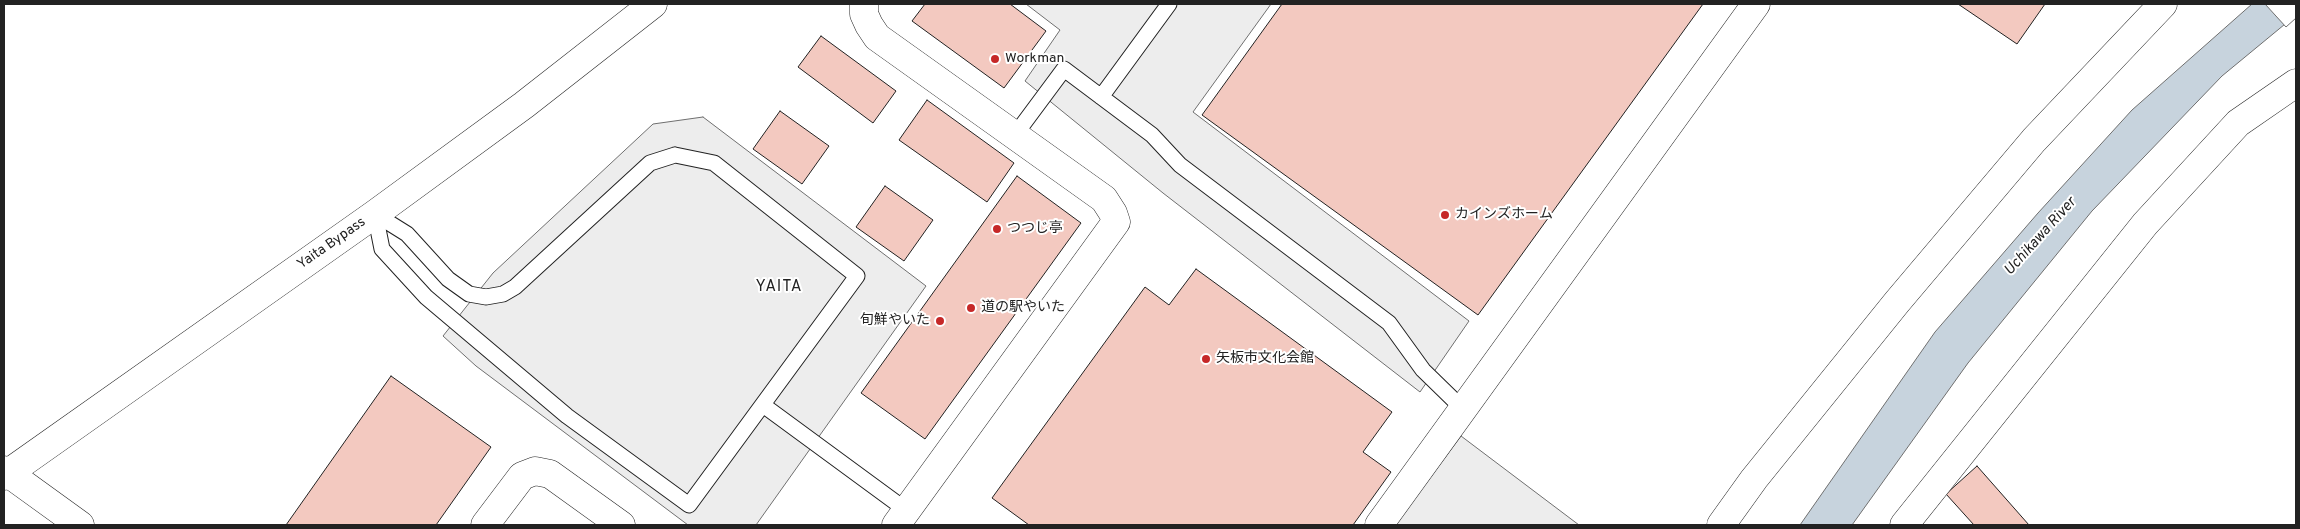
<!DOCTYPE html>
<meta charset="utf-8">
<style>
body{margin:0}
#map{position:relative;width:2300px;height:529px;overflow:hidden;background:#fff;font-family:Overpass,sans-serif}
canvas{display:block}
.frame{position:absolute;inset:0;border:5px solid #222;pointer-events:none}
</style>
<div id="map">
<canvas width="2300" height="529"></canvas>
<div class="frame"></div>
</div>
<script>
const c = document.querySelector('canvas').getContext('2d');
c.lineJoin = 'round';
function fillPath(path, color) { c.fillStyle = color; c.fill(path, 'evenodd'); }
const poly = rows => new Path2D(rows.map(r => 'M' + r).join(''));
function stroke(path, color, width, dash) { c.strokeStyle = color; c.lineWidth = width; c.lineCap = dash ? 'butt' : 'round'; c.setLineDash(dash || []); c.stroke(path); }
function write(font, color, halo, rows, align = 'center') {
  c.font = font + ' Overpass,"Noto Sans JP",sans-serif'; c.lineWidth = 4; c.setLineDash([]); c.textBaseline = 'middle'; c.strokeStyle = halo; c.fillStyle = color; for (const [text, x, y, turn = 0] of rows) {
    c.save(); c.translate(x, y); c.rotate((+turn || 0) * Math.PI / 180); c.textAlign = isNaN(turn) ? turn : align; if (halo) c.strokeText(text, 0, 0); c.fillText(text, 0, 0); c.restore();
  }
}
const parking = poly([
 [1026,4,1271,4,1193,112,1469,321,1420,392,1163,193,1025,81,1060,30,1026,4],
 [703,117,926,286,756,525,688,525,476,366,443,336,493,273,653,124,703,117],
 [1461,436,1579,525,1395,525,1461,436]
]);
const water = poly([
 [2252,4,2296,4,2296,15,2222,76,2092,211,1968,363,1852,525,1800,525,1935,332,2038,213,2132,110,2252,4]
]);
const pier = poly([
 [2265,4,2296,4,2296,18,2286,27,2265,4]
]);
const building = poly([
 [925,4,1010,4,1046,31,1004,88,912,21,925,4],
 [1282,4,1703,4,1478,315,1202,115,1282,4],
 [1958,4,2045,4,2017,44,1958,4],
 [821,36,896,91,873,123,798,67,821,36],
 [927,100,1014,163,987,202,899,140,927,100],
 [780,111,829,146,802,184,753,149,780,111],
 [1017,176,1081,223,925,439,861,393,1017,176],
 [885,186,933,220,904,261,856,227,885,186],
 [1196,269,1392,412,1363,452,1391,472,1353,525,1029,525,992,498,1145,287,1169,305,1196,269],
 [391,376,491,447,436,525,286,525,391,376],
 [1977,466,2029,525,1974,525,1946,494,1977,466]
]);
const lane = poly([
 [1101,97,1169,4],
 [1015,135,1064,69,1152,135,1180,165,1389,323,1423,370,1463,409],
 [675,155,714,163,857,276,689,505,567,416,426,297,382,249,375,214,407,234,448,279,469,294,486,297,503,294,515,287,650,163,675,155],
 [763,405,906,510]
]);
const street = poly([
 [864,4,864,14,869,25,877,37,1104,199,1113,213,1116,222,896,525],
 [4,470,80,525],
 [485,525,522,476,535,471,550,474,621,525],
 [1379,525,1756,4],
 [1721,525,1754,479,1897,302,2034,140,2163,4],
 [1904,525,2145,224,2238,123,2296,83]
]);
const primary = poly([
 [4,476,375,214,524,105,653,4]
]);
const markers = [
 [995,59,5,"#c62828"],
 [1445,215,5,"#c62828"],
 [997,229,5,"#c62828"],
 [971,308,5,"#c62828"],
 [940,321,5,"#c62828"],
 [1206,359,5,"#c62828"]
];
const poiNames = [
 ["Workman",1005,59],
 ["カインズホーム",1455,215],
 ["つつじ亭",1007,229],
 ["道の駅やいた",981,308],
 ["旬鮮やいた",930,321,"right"],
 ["矢板市文化会館",1216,359]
];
const streetNames = [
 ["Yaita Bypass",332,244,-35]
];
const waterNames = [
 ["Uchikawa River",2041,237,-48]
];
const quarterNames = [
 ["YAITA",779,288]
];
fillPath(parking, '#ededed');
stroke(parking, '#6f6f6f', 1);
fillPath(water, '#c7d3dd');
stroke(water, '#6f6f6f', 1);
fillPath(pier, '#fff');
stroke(pier, '#6f6f6f', 1);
fillPath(building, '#f3c9c0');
stroke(building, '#222', 1);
stroke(lane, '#222', 17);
stroke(street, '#222', 29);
stroke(primary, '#222', 29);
stroke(lane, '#fff', 15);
stroke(street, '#fff', 28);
stroke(primary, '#fff', 28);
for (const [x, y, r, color] of markers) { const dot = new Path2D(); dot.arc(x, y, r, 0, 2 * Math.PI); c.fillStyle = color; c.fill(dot); stroke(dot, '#fff', 2); }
write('14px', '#222', '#fff', poiNames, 'left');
write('14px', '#222', '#fff', streetNames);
write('italic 15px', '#222', '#fff', waterNames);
c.letterSpacing = '1px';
write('16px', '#222', '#fff', quarterNames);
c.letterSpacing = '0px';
</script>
